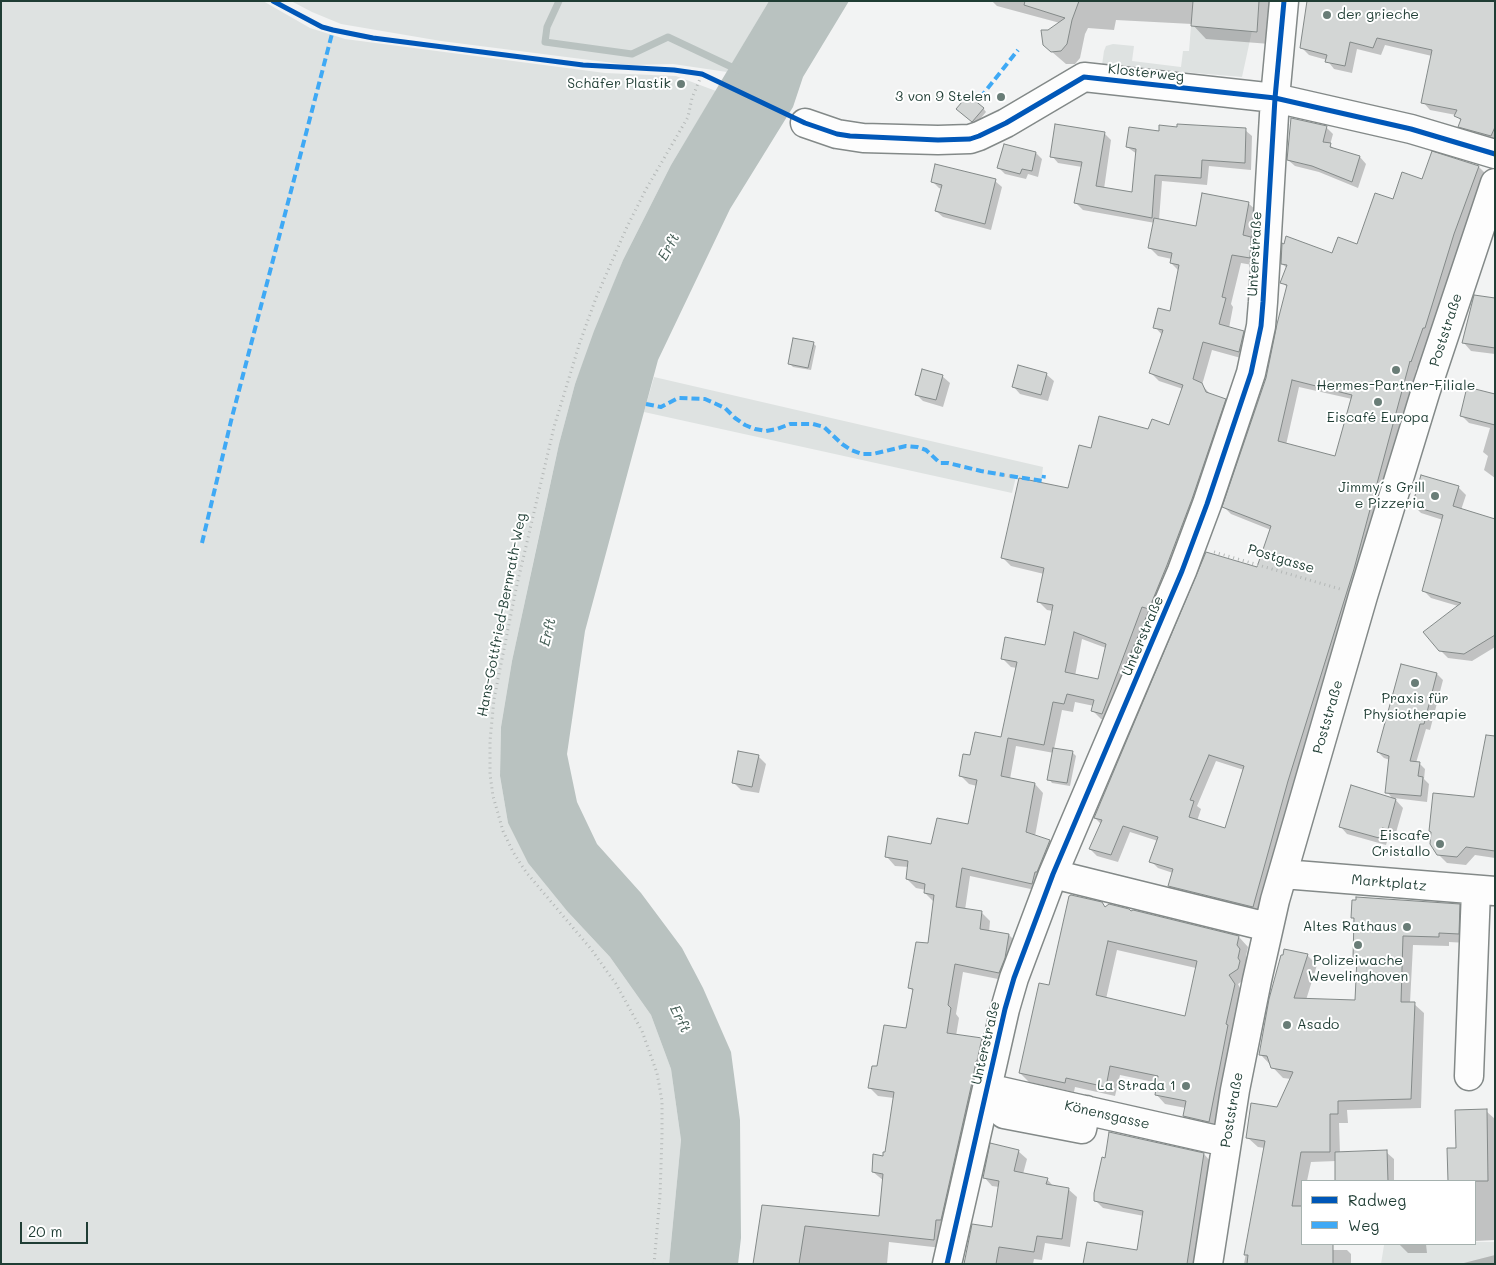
<!DOCTYPE html>
<meta charset="utf-8">
<style>
body{margin:0}
#map{position:relative;width:1496px;height:1265px;overflow:hidden;background:#f2f3f3;font-family:Mali,sans-serif}
canvas{display:block}
.frame{position:absolute;inset:0;border:2px solid #1f3d34;pointer-events:none}
.legend{position:absolute;left:1301px;top:1180px;width:175px;height:65px;box-sizing:border-box;background:#fff;border:1px solid #a5b1ae;margin:0;padding:6px 9px;list-style:none;font-size:15px;color:#1f3d34}
.legend li{display:flex;align-items:center;gap:10px;height:25px}
.legend b{width:25px;border:1px solid #a5b1ae}
.scale{position:absolute;left:20px;top:1222px;width:68px;height:22px;box-sizing:border-box;border:2px solid #1f3d34;border-top:0;padding-left:6px;font-size:15px;line-height:18px;white-space:nowrap;color:#1f3d34;-webkit-text-stroke:4px #fff;paint-order:stroke}
</style>
<div id="map">
<canvas width="1496" height="1265"></canvas>
<div class="frame"></div>
<ul class="legend">
<li><b style="height:6px;background:#0057b8"></b>Radweg</li>
<li><b style="height:6px;background:#3fa9f5"></b>Weg</li>
</ul>
<div class="scale">20 m</div>
</div>
<script>
const c = document.querySelector('canvas').getContext('2d');
c.lineJoin = 'round';
function fillPath(path, color) { c.fillStyle = color; c.fill(path, 'evenodd'); }
const poly = rows => new Path2D(rows.map(r => 'M' + r).join(''));
function stroke(path, color, width, dash) { c.strokeStyle = color; c.lineWidth = width; c.lineCap = dash ? 'butt' : 'round'; c.setLineDash(dash || []); c.stroke(path); }
function write(font, color, halo, rows, align = 'center') {
  c.font = font + ' Mali,sans-serif'; c.lineWidth = 4; c.setLineDash([]); c.textBaseline = 'middle'; c.strokeStyle = halo; c.fillStyle = color; for (const [text, x, y, turn = 0] of rows) {
    c.save(); c.translate(x, y); c.rotate((+turn || 0) * Math.PI / 180); c.textAlign = isNaN(turn) ? turn : align; if (halo) c.strokeText(text, 0, 0); c.fillText(text, 0, 0); c.restore();
  }
}
const built = poly([
 [1475,1242,1495,1242,1495,1264,1381,1264,1384,1245,1475,1244]
]);
const green = poly([
 [1,1,263,1,310,28,345,39,605,73,676,76,716,91,671,165,623,260,575,384,559,444,537,545,512,661,501,727,500,776,508,823,528,863,567,911,610,957,651,1015,671,1069,681,1140,669,1264,1,1264],
 [291,1,769,1,727,72,673,64,629,65,441,41,341,24,312,12],
 [1191,26,1252,31,1242,77,1102,65,1104,51,1106,46,1113,44,1134,46,1132,61,1181,67,1183,51,1189,51],
 [654,377,1043,467,1041,483,1016,477,1012,493,644,412]
]);
const water = poly([
 [769,1,849,1,803,77,793,107,730,209,658,360,585,631,567,754,577,802,597,844,641,893,682,948,703,988,731,1052,740,1120,741,1238,738,1264,669,1264,681,1140,671,1069,651,1015,610,957,567,911,528,863,508,823,500,776,501,727,512,661,559,444,575,384,594,331,623,260,671,165]
]);
const shadow = poly([
 [992,1,1273,1,1270,44,1206,39,1192,24,1116,20,1114,30,1088,28,1085,34,1080,58,1075,64,1066,64,1044,45,1048,31,1060,23,997,6],
 [1495,1,1495,142,1467,134,1459,126,1461,121,1456,115,1430,110,1423,102,1432,56,1385,45,1381,55,1357,49,1352,73,1334,69,1327,60,1309,55,1301,47],
 [983,108,986,112,976,124,961,113],
 [1326,127,1333,134,1330,145,1335,150,1360,157,1366,164,1358,188,1319,172,1295,166,1288,160],
 [1245,130,1252,136,1251,170,1209,166,1207,185,1162,181,1159,220,1197,227,1248,203,1257,211,1252,239,1259,246,1258,266,1241,263,1231,304,1233,307,1229,328,1243,332,1252,341,1248,360,1212,350,1202,385,1211,395,1225,400,1234,408,1110,722,1101,719,1093,711,1094,706,1075,702,1073,712,1062,710,1054,749,1072,752,1076,756,1070,786,1052,783,1049,779,1054,753,1016,746,1010,779,1035,784,1043,793,1035,836,1050,841,1058,850,1040,891,970,876,965,910,982,913,990,921,989,932,1009,935,1017,943,1008,981,963,972,956,1014,959,1018,956,1036,982,1039,990,1048,942,1248,889,1242,887,1264,755,1264,763,1207,880,1217,884,1181,873,1172,886,1153,894,1098,878,1096,869,1087,907,1029,914,992,909,987,929,945,934,902,925,893,926,890,916,888,907,879,909,867,895,866,887,857,932,846,969,826,977,786,969,784,961,776,971,757,1002,738,1017,668,1011,667,1002,658,1046,646,1053,611,1047,610,1039,602,1044,574,1011,566,1002,557,1069,490,1092,450,1149,431,1169,426,1183,389,1159,381,1150,372,1163,336,1155,327,1171,313,1179,271,1171,263,1172,259,1158,256,1150,248,1155,223,1083,210,1076,203,1082,167,1058,163,1052,156,1104,133,1111,140,1104,189,1133,193,1137,154,1127,147,1160,132],
 [1082,639,1106,648,1099,681,1075,676],
 [1036,153,1042,159,1038,177,1028,174,1026,179,1005,174,999,168],
 [1432,153,1479,167,1486,174,1460,242,1432,335,1430,334,1418,368,1417,367,1360,577,1260,914,1176,893,1169,886,1173,873,1158,868,1151,861,1158,841,1130,832,1118,862,1097,856,1090,849,1101,824,1095,818,1257,569,1271,530,1231,514,1224,507,1267,378,1288,288,1282,282,1287,268,1282,264,1333,254,1357,246,1393,200,1422,180],
 [1299,387,1352,399,1336,458,1286,445],
 [1216,761,1244,770,1226,830,1197,821,1201,809,1197,806],
 [932,181,995,181,1002,187,991,230,943,217,936,211,942,189,939,188],
 [1495,298,1495,354,1471,351,1464,343],
 [813,343,816,346,811,370,793,367,789,363],
 [1046,374,1054,381,1048,401,1020,394,1013,386],
 [942,376,950,383,943,407,923,401,916,394],
 [1495,395,1495,478,1484,470,1488,456,1483,452,1490,428,1469,423,1461,415],
 [1458,487,1466,495,1461,510,1493,520,1495,514,1495,647,1472,661,1448,658,1440,650,1458,606,1431,598,1424,591,1443,520,1421,513,1413,505],
 [1402,665,1437,674,1443,680,1430,730,1426,729,1416,763,1419,763,1425,769,1424,779,1429,784,1427,802,1394,798,1403,808,1395,836,1389,835,1386,845,1347,834,1340,826,1394,800,1387,792,1390,760,1384,758,1378,752],
 [1495,739,1495,858,1475,855,1466,865,1447,863,1438,854,1432,833,1430,831,1475,799],
 [758,756,766,764,759,793,741,790,733,782],
 [1459,905,1469,915,1468,943,1449,942,1449,946,1413,945,1410,1003,1414,1004,1424,1013,1421,1108,1347,1110,1348,1123,1339,1123,1340,1153,1386,1152,1394,1159,1394,1181,1337,1181,1336,1161,1311,1162,1307,1181,1302,1181,1302,1244,1312,1244,1309,1264,1244,1264,1265,1148,1258,1147,1248,1138,1277,1108,1291,1079,1283,1078,1261,1055,1307,955,1317,965,1306,1000,1356,1001,1358,960,1354,957,1355,921,1353,918],
 [1106,908,1239,937,1248,947,1246,956,1248,960,1247,978,1238,984,1243,994,1218,1131,1194,1125,1184,1116,1186,1108,1165,1104,1156,1094,1158,1083,1120,1075,1115,1096,1075,1087,1074,1092,1029,1082,1020,1073,1050,987],
 [1117,950,1196,968,1186,1017,1106,999],
 [1486,1111,1495,1119,1495,1240,1475,1241,1475,1181,1449,1181,1448,1150,1457,1150],
 [1018,1151,1027,1159,1023,1174,1047,1179,1054,1187,1068,1189,1077,1197,1070,1247,1045,1243,1042,1260,1034,1259,1033,1264,965,1264,993,1229,999,1187,992,1186,984,1177],
 [1204,1154,1211,1162,1195,1264,1085,1264,1138,1251,1144,1216,1103,1208,1095,1200],
 [1399,1244,1426,1244,1427,1253,1408,1253],
 [1328,1250,1347,1250,1351,1254,1351,1264,1329,1264],
 [1495,1255,1495,1264,1460,1264]
]);
const stream = poly([
 [559,1,547,27,545,42,632,54,668,37,738,70]
]);
const building = poly([
 [1025,1,1079,1,1072,20,1067,44,1061,51,1051,52,1043,45,1041,30,1048,30,1065,18,1024,5,1025,1],
 [1193,1,1259,1,1257,32,1191,26,1193,1],
 [1307,1,1495,1,1495,127,1491,136,1458,127,1461,119,1454,116,1457,110,1421,103,1432,50,1377,38,1373,48,1350,42,1345,66,1325,62,1327,55,1300,48,1307,1],
 [968,95,984,108,972,122,956,109,968,95],
 [1291,118,1327,126,1323,142,1331,143,1330,147,1360,156,1352,182,1312,166,1287,160,1291,118],
 [1055,124,1105,132,1096,186,1132,192,1136,149,1126,147,1129,127,1159,131,1159,125,1177,127,1177,124,1246,128,1245,163,1202,160,1201,178,1155,175,1152,218,1074,203,1082,162,1050,157,1055,124],
 [1004,144,1036,152,1032,171,1022,169,1020,174,997,168,1004,144],
 [1432,151,1479,166,1454,234,1425,328,1423,328,1411,362,1410,361,1354,569,1288,781,1253,907,1168,886,1173,869,1149,862,1158,837,1123,826,1111,855,1089,849,1102,820,1094,818,1206,552,1257,567,1271,526,1222,507,1266,378,1277,324,1287,285,1280,283,1287,265,1281,264,1282,243,1284,244,1286,236,1332,253,1338,237,1357,244,1375,193,1393,199,1402,172,1422,179,1432,151],
 [1292,380,1352,395,1335,456,1278,441,1292,380],
 [1209,755,1244,766,1225,828,1189,817,1194,801,1190,800,1209,755],
 [935,164,996,179,985,224,935,211,942,185,931,182,935,164],
 [1202,193,1249,202,1243,235,1251,237,1250,258,1232,255,1222,297,1226,298,1219,324,1244,331,1239,352,1203,342,1193,379,1202,383,1206,392,1226,399,1192,499,1167,565,1149,609,1142,607,1102,714,1091,711,1094,700,1067,694,1064,704,1053,702,1044,745,1008,738,1001,776,1035,783,1026,832,1050,840,1037,872,1035,872,1032,884,962,868,956,907,982,911,980,929,1009,934,1005,958,999,973,955,964,948,1005,951,1008,947,1033,982,1038,977,1061,976,1061,973,1078,941,1220,936,1220,934,1240,805,1226,799,1264,753,1264,762,1205,879,1216,883,1174,872,1172,873,1154,883,1156,883,1152,885,1152,894,1092,868,1088,872,1066,877,1066,884,1025,906,1028,913,989,908,988,916,942,928,943,934,895,924,893,925,884,906,879,908,861,885,857,888,836,931,844,937,818,968,824,977,780,959,776,963,754,970,755,975,732,1001,737,1017,662,1001,659,1005,637,1045,645,1053,605,1037,602,1044,568,1001,558,1019,478,1068,488,1079,445,1091,448,1099,416,1148,429,1152,419,1169,425,1183,385,1149,373,1163,330,1153,328,1158,308,1170,311,1179,265,1170,263,1172,253,1148,248,1154,218,1196,226,1202,193],
 [1074,632,1106,644,1098,679,1065,672,1074,632],
 [1474,295,1495,298,1495,348,1462,343,1474,295],
 [793,338,814,342,808,368,788,364,793,338],
 [1018,365,1047,373,1041,395,1012,387,1018,365],
 [922,369,943,375,936,400,915,395,922,369],
 [1467,387,1495,394,1495,425,1460,416,1467,387],
 [1421,475,1459,486,1453,506,1495,519,1495,635,1464,654,1439,651,1423,632,1461,603,1422,591,1443,515,1412,506,1421,475],
 [1401,664,1437,673,1424,724,1420,724,1410,761,1420,762,1418,776,1423,777,1421,796,1385,793,1389,756,1377,752,1401,664],
 [1486,735,1495,736,1495,851,1466,847,1457,857,1437,855,1430,844,1431,832,1429,831,1433,793,1474,797,1486,735],
 [1053,748,1073,751,1067,783,1047,780,1053,748],
 [738,751,759,755,752,787,732,783,738,751],
 [1351,785,1396,799,1388,829,1382,828,1379,838,1339,827,1351,785],
 [1071,895,1102,902,1105,907,1109,904,1129,909,1131,911,1133,910,1239,936,1237,945,1240,949,1238,958,1240,961,1238,969,1229,975,1235,984,1226,1024,1228,1025,1209,1122,1183,1116,1186,1101,1155,1095,1158,1076,1110,1066,1106,1087,1066,1078,1065,1083,1019,1073,1039,983,1049,985,1069,896,1071,895],
 [1108,941,1197,961,1185,1016,1096,995,1108,941],
 [1356,897,1460,904,1459,934,1439,933,1439,937,1403,936,1401,1002,1415,1002,1411,1099,1338,1101,1338,1114,1330,1114,1330,1152,1301,1152,1292,1206,1302,1206,1302,1244,1333,1244,1333,1264,1247,1264,1248,1255,1244,1255,1265,1141,1246,1138,1251,1103,1277,1107,1293,1072,1271,1068,1267,1056,1259,1055,1269,999,1281,955,1283,955,1284,949,1308,954,1294,998,1355,1000,1357,958,1353,958,1354,918,1351,918,1352,900,1356,900,1356,897],
 [1487,1109,1488,1181,1448,1181,1447,1148,1456,1148,1455,1110,1487,1109],
 [1109,1132,1204,1153,1187,1264,1083,1264,1087,1242,1137,1250,1143,1211,1094,1201,1094,1193,1102,1157,1105,1158,1109,1132],
 [990,1143,1019,1150,1014,1171,1048,1178,1046,1184,1069,1188,1062,1239,1037,1236,1034,1252,999,1247,996,1264,964,1264,972,1224,992,1227,999,1181,983,1178,990,1143],
 [1387,1150,1388,1181,1335,1181,1335,1152,1387,1150]
]);
const path = poly([
 [1004,475,1010,476],
 [1214,552,1340,589],
 [654,1264,660,1196,662,1135,662,1101,657,1073,642,1031,616,984,591,949,526,872,513,852,503,831,493,796,490,774,490,741,494,699,516,589,554,427,580,342,596,298,626,229,645,191,688,117,692,98,702,74]
]);
const minor = poly([
 [805,123,837,134,863,138,938,140,970,139,979,136,1006,123,1084,77,1275,98,1411,129,1495,154],
 [1053,874,1268,927],
 [1283,874,1495,891],
 [1469,1076,1476,890],
 [987,1088,1226,1142],
 [1004,1114,1082,1129,1086,1110],
 [947,1264,1005,1009,1014,978,1053,874,1182,571,1207,504,1251,373,1261,326,1263,302,1275,98,1284,1],
 [1208,1264,1235,1090,1257,980,1275,900,1363,596,1426,390,1495,183]
]);
const quiet = poly([
 [980,98,1018,50],
 [646,404,661,407,678,398,705,399,725,408,735,418,745,425,755,429,766,431,777,429,790,424,813,424,824,427,842,444,851,450,862,454,873,454,906,446,917,447,926,450,940,463,948,463,981,471,1004,475],
 [1010,476,1043,481,1044,475],
 [202,543,231,421,333,30]
]);
const cycleway = poly([
 [273,1,322,27,333,30,373,38,583,65,674,70,702,74,805,123,837,134,850,136,938,140,970,139,979,136,1006,123,1084,77,1275,98,1411,129,1495,154],
 [947,1264,1005,1009,1014,978,1053,874,1182,571,1207,504,1251,373,1261,326,1263,302,1275,98,1284,1]
]);
const markers = [
 [1327,15,5,"#697d77"],
 [681,84,5,"#697d77"],
 [1001,97,5,"#697d77"],
 [1396,370,5,"#697d77"],
 [1378,402,5,"#697d77"],
 [1435,496,5,"#697d77"],
 [1415,683,5,"#697d77"],
 [1440,844,5,"#697d77"],
 [1407,927,5,"#697d77"],
 [1358,945,5,"#697d77"],
 [1287,1025,5,"#697d77"],
 [1186,1086,5,"#697d77"]
];
const poiNames = [
 ["der grieche",1337,15,"left"],
 ["Schäfer Plastik",671,84],
 ["3 von 9 Stelen",991,97],
 ["Hermes-Partner-Filiale",1396,386,"center"],
 ["Eiscafé Europa",1378,418,"center"],
 ["Jimmy´s Grill",1425,488],
 ["e Pizzeria",1425,504],
 ["Praxis für",1415,699,"center"],
 ["Physiotherapie",1415,715,"center"],
 ["Eiscafe",1430,836],
 ["Cristallo",1430,852],
 ["Altes Rathaus",1397,927],
 ["Polizeiwache",1358,961,"center"],
 ["Wevelinghoven",1358,977,"center"],
 ["Asado",1297,1025,"left"],
 ["La Strada 1",1176,1086]
];
const streetNames = [
 ["Klosterweg",1146,73,6],
 ["Unterstraße",1255,254,-87],
 ["Poststraße",1446,330,-72],
 ["Postgasse",1281,559,17],
 ["Hans-Gottfried-Bernrath-Weg",502,615,-79],
 ["Unterstraße",1143,636,-67],
 ["Poststraße",1328,717,-74],
 ["Marktplatz",1389,883,5],
 ["Unterstraße",986,1043,-77],
 ["Poststraße",1232,1110,-80],
 ["Könensgasse",1107,1115,13]
];
const waterNames = [
 ["Erft",669,247,-61],
 ["Erft",548,632,-76],
 ["Erft",680,1019,64]
];
fillPath(built, '#e0e4e3');
fillPath(green, '#dee2e1');
fillPath(water, '#b9c2c0');
fillPath(shadow, '#0003');
stroke(stream, '#b9c2c0', 7);
fillPath(building, '#d3d6d5');
stroke(building, '#838988', 1);
stroke(minor, '#838988', 31);
stroke(path, '#b4b8b7', 3, [1, 4]);
stroke(minor, '#fdfdfd', 28);
stroke(quiet, '#3fa9f5', 4, [8, 4]);
stroke(cycleway, '#0057b8', 5);
for (const [x, y, r, color] of markers) { const dot = new Path2D(); dot.arc(x, y, r, 0, 2 * Math.PI); c.fillStyle = color; c.fill(dot); stroke(dot, '#fff', 2); }
write('14px', '#1f3d34', '#fff', poiNames, 'right');
write('14px', '#1f3d34', '#fff', streetNames);
write('italic 15px', '#465f57', '#fff', waterNames);
</script>
